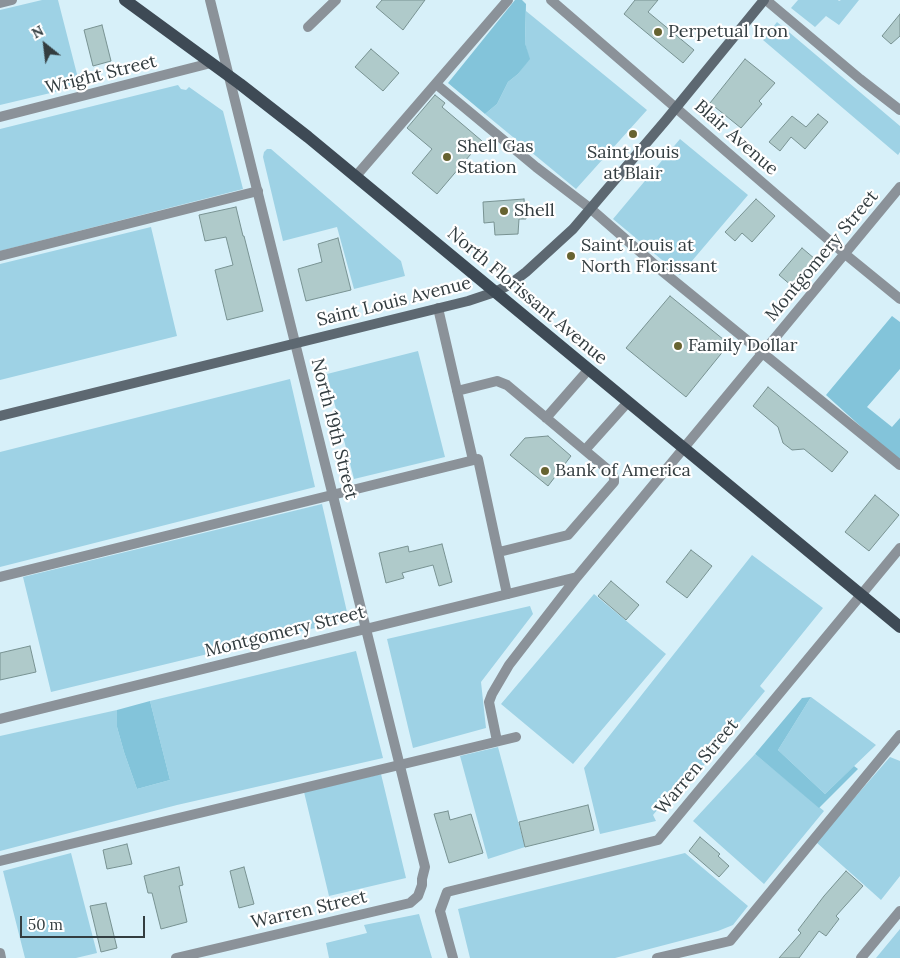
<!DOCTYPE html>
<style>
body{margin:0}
#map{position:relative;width:900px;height:958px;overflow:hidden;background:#d7f0f9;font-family:Lora,serif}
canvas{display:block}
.north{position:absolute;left:20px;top:20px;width:50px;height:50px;-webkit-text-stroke:4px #fff;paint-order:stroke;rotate:331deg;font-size:14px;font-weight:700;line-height:20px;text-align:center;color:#333d40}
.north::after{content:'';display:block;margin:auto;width:18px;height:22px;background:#333d40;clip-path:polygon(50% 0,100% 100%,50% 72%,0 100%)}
.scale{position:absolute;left:20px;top:916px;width:125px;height:22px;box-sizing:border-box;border:2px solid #333d40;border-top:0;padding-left:6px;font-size:15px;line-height:18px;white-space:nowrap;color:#333d40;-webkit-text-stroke:4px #fff;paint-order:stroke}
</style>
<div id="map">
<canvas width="900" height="958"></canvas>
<div class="north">N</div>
<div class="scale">50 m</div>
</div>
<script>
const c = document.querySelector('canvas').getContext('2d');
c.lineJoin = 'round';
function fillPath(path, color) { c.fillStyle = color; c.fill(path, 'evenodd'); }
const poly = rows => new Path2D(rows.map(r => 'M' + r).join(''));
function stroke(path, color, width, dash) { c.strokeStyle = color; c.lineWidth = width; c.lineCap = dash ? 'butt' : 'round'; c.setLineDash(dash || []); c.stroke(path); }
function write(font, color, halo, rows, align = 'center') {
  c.font = font + ' Lora,serif'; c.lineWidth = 4.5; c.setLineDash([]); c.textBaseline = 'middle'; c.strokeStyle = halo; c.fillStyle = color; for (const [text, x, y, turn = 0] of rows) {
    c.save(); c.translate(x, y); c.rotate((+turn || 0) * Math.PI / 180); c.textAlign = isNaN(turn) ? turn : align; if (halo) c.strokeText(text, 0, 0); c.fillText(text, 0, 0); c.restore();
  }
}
const green = poly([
 [42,0,58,0,80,86,0,105,0,10],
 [798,0,838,0,839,1,841,0,859,0,839,25,826,16,815,27,791,8],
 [526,11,647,110,576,189,485,114,497,104,508,82,518,74,529,59,525,43],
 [777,22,900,126,900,152,898,155,763,40],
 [178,85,181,89,186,90,189,87,223,111,243,189,0,251,0,129],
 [680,139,748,195,680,275,613,219],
 [267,149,271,149,401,261,405,276,354,289,337,227,283,241,263,157,264,152],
 [151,227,177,336,0,380,0,264],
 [418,351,445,457,354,479,327,374],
 [290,379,315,487,0,567,0,452],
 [322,504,347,612,342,613,344,621,51,692,23,577],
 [752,555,823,608,760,686,765,691,685,788,679,784,653,815,656,821,600,834,584,768],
 [594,594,666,654,573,764,501,704],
 [530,606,533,614,481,682,486,728,413,748,387,639],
 [356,651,383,758,177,805,0,851,0,736,117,710,117,727,124,752,137,789,170,780,150,701],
 [811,697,876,745,825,794,778,750],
 [498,747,525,847,488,859,460,756],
 [755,754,824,811,764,884,693,821],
 [890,757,900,761,900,876,881,900,816,842],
 [381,774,406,878,329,896,304,792],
 [71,853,97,953,76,958,25,958,3,871],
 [685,853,748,906,733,925,718,931,615,958,470,958,458,909],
 [419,914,432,958,329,958,326,943,367,933,364,925],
 [900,929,900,958,876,958]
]);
const forest = poly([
 [515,0,522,0,526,4,525,43,530,59,518,74,508,82,497,104,485,114,448,83],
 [892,316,900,322,900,369,867,407,892,427,900,418,900,462,826,395],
 [811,697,778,750,825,794,854,766,858,769,819,808,755,754,802,698],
 [150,701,170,780,137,789,124,752,117,727,117,710]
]);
const building = poly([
 [382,0,425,0,403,30,376,7,382,0],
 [635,0,658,0,648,12,694,50,683,63,624,14,635,0],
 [900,14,900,36,891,44,882,36,900,14],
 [102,25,111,61,93,66,84,30,102,25],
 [371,49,399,73,383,91,355,67,371,49],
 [745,59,775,83,759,101,762,104,741,128,710,103,745,59],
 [435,95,445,103,442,107,482,141,437,194,412,173,432,149,407,128,435,95],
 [818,114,828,122,805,149,791,137,780,151,769,142,792,116,806,127,818,114],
 [524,199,526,219,519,219,518,234,495,235,494,222,484,223,483,202,524,199],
 [756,199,775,216,752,242,742,233,735,241,725,232,756,199],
 [236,207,243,236,244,236,263,311,227,320,215,270,233,265,226,237,205,241,199,215,236,207],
 [338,238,351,290,306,301,298,269,322,262,318,244,338,238],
 [802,248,815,259,792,286,779,275,802,248],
 [670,296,729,344,686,397,626,348,670,296],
 [768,387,848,452,832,472,804,449,792,450,783,443,778,427,753,406,768,387],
 [548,436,571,456,548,486,510,455,525,438,548,436],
 [875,495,899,515,869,551,845,532,875,495],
 [442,544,452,582,439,586,433,565,402,573,404,578,386,583,379,553,408,546,409,552,442,544],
 [691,550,712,566,687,598,666,582,691,550],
 [611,581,639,605,626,620,598,596,611,581],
 [30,646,36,672,0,680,0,653,30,646],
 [588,805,594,830,525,847,519,822,588,805],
 [448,811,450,820,471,814,483,853,449,863,434,814,448,811],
 [700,837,720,854,718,856,729,866,719,877,689,851,700,837],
 [127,844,132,864,107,869,103,850,127,844],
 [179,867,183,885,179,886,187,922,161,929,152,893,148,893,144,876,179,867],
 [244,867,254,904,239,908,230,871,244,867],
 [846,871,863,886,836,916,839,919,826,936,819,931,799,958,779,958,801,933,798,930,824,896,846,871],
 [106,903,117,948,101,952,90,906,106,903]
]);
const lane = poly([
 [766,0,860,79,900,110],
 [0,3,12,0],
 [436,84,536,167,591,209,662,271,900,465],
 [356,176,508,0],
 [0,256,258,191],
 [438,308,473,460],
 [457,391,497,381,507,385,612,473,614,478,614,482,568,535,499,552],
 [546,418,589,369],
 [585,450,628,402],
 [0,577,478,459,507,594],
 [0,861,516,737],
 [657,958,730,941,900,735]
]);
const street = poly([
 [551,0,845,254,900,299],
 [308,27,336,0],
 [0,117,211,63],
 [0,719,577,577],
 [497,741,489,702,492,694,509,665,577,577,900,187],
 [0,953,1,958],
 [176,958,410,903,418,896,422,885,422,879,425,867,210,0],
 [453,958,440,911,447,892,658,840,900,548],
 [861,958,900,911]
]);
const secondary = poly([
 [0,416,468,301,495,292,509,285,526,272,573,229,666,120,764,0]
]);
const primary = poly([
 [125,0,240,84,308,137,900,627]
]);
const markers = [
 [658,32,5,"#676330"],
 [633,134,5,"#676330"],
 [447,157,5,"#676330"],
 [504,211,5,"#676330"],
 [571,256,5,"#676330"],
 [678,346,5,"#676330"],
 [545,471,5,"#676330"]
];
const poiNames = [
 ["Perpetual Iron",668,32],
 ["Shell Gas",457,147],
 ["Station",457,168],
 ["Saint Louis",633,153,"center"],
 ["at Blair",633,174,"center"],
 ["Shell",514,211],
 ["Saint Louis at",581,246],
 ["North Florissant",581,267],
 ["Family Dollar",688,346],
 ["Bank of America",555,471]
];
const streetNames = [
 ["Wright Street",101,75,-14],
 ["Blair Avenue",736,138,41],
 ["Montgomery Street",822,256,-50],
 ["North Florissant Avenue",527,296,40],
 ["Saint Louis Avenue",394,302,-14],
 ["North 19th Street",334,429,76],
 ["Montgomery Street",285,632,-14],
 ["Warren Street",697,767,-50],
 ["Warren Street",309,910,-13]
];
fillPath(green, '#9ed2e5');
fillPath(forest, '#83c4da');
fillPath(building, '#afcaca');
stroke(building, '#789292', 1);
stroke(lane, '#8b9299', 10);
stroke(street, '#8b9299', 10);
stroke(secondary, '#5d6871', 10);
stroke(primary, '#3e4a55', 12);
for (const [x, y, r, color] of markers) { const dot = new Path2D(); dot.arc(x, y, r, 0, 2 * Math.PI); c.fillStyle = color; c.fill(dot); stroke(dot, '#fff', 2); }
write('18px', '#333d40', '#fff', poiNames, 'left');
write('18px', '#333d40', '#fff', streetNames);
</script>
